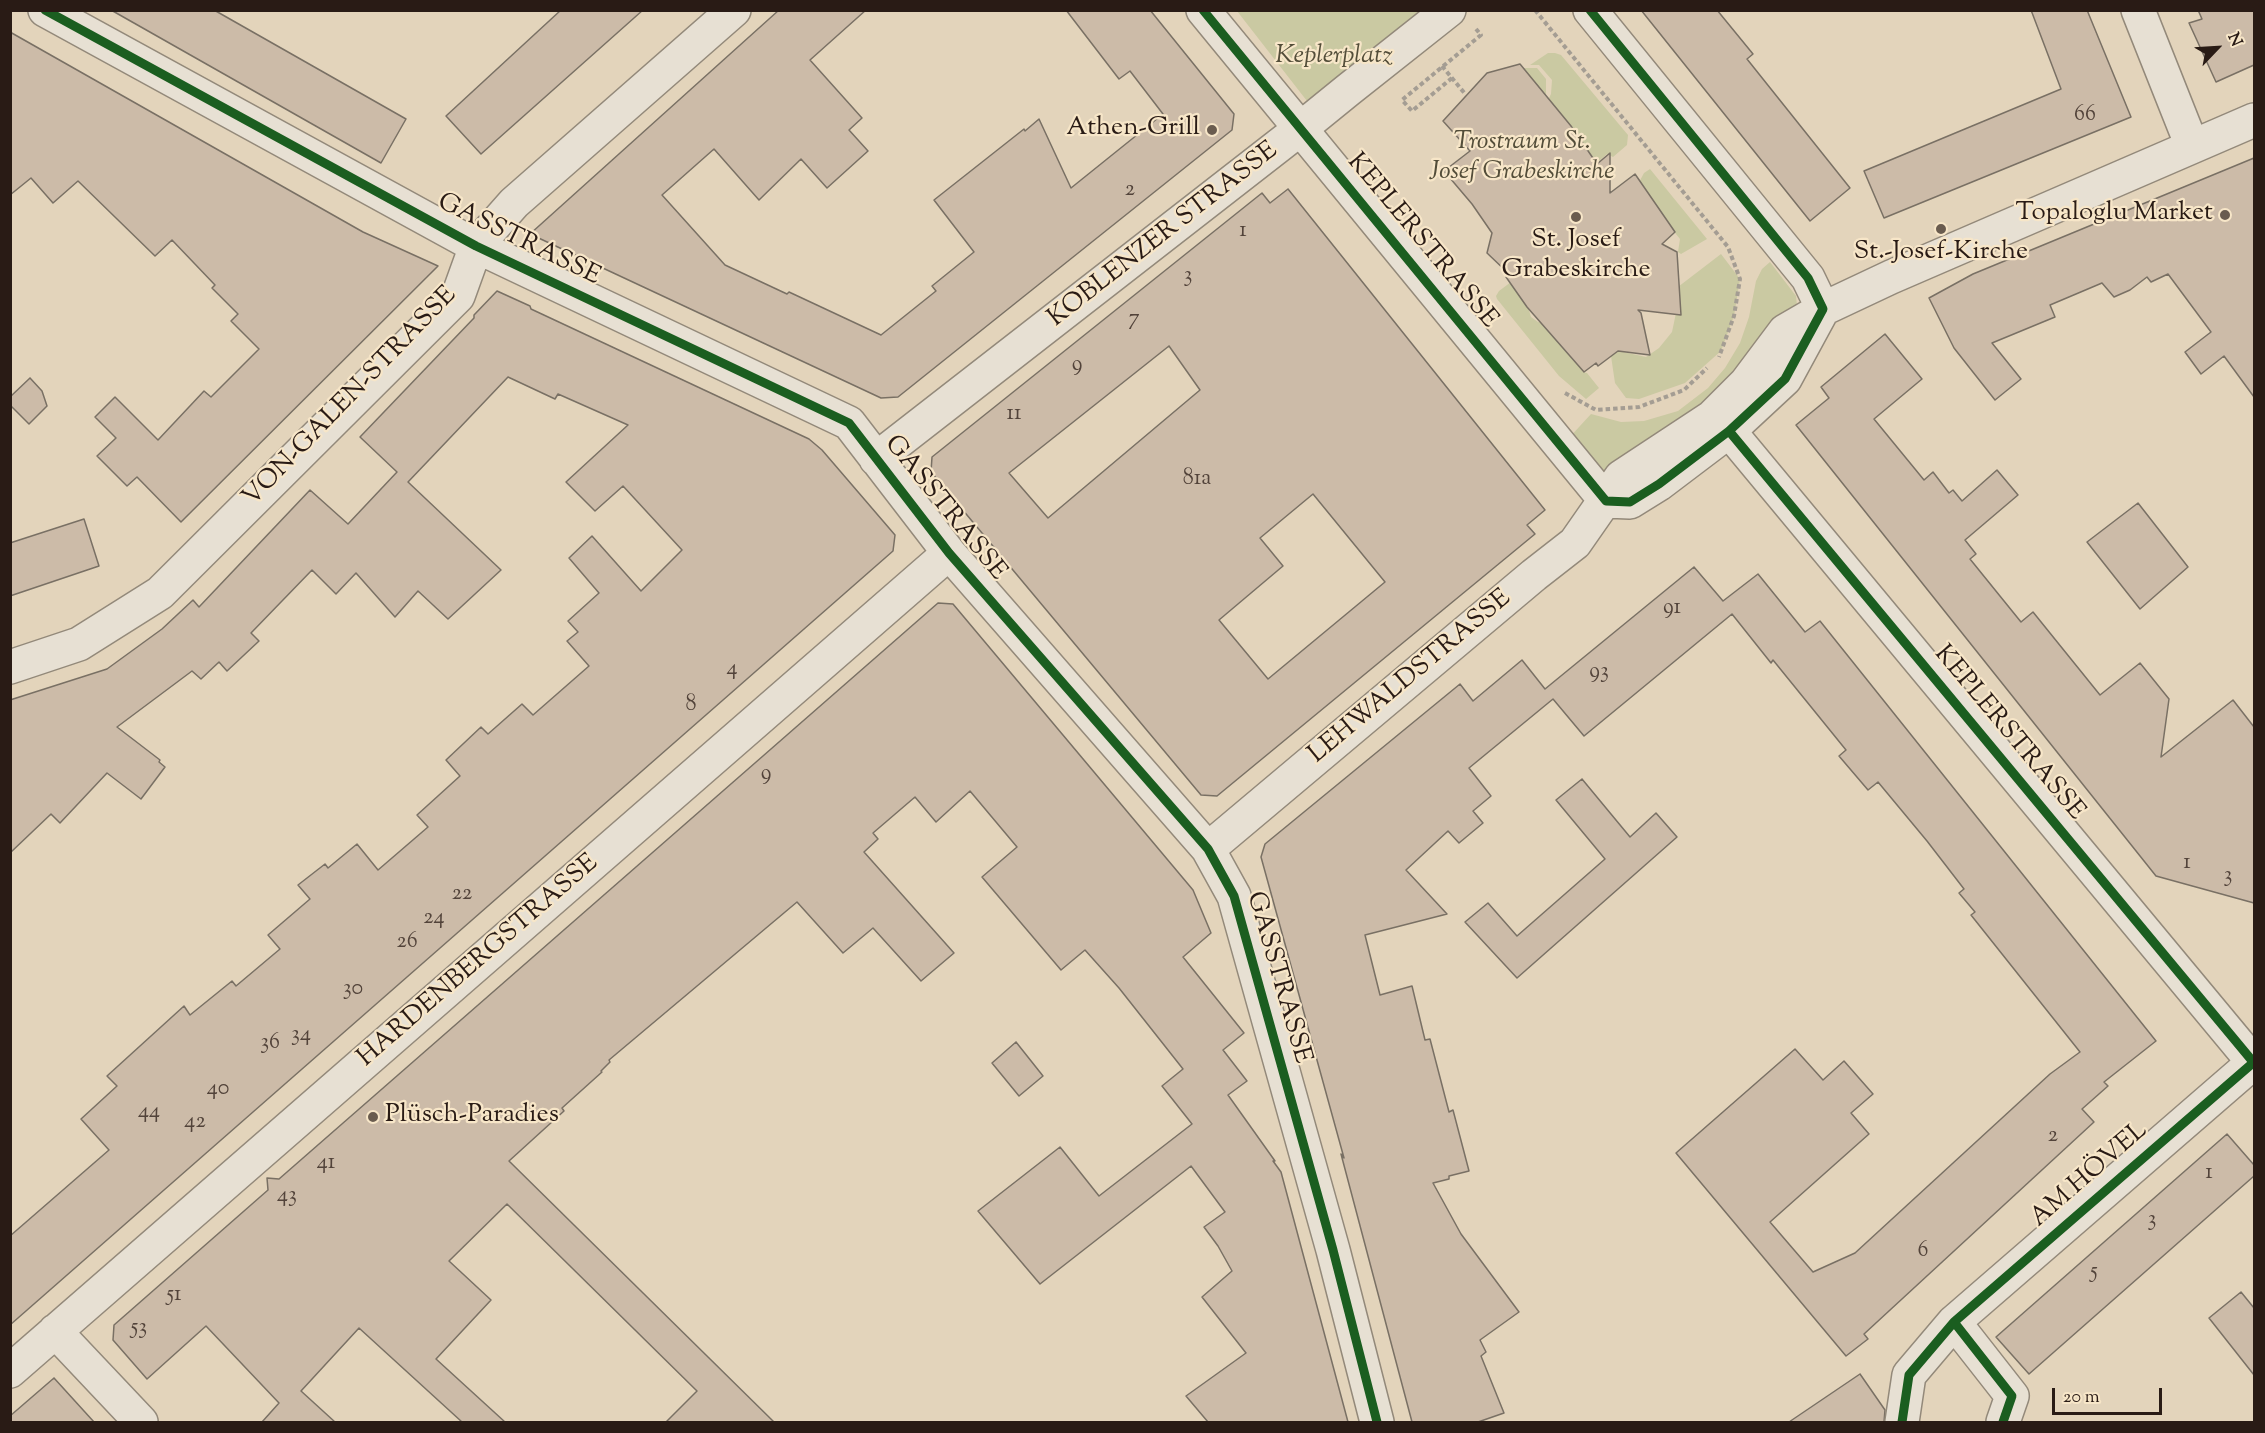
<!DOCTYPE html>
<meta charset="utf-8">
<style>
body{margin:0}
#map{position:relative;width:2265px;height:1433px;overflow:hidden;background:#e3d4bb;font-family:"Sorts Mill Goudy",serif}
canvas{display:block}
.frame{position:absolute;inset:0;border:12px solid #291b15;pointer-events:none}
.north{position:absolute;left:2187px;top:18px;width:60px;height:60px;-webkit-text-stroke:4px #f7e6c8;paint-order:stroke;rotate:65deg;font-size:16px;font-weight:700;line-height:24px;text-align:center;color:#291b15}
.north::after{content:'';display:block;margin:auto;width:21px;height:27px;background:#291b15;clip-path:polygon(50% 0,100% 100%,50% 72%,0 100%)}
.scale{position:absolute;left:2052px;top:1388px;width:110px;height:27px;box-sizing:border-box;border:3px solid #291b15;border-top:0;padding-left:8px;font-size:18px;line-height:21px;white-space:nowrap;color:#291b15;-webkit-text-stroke:4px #f7e6c8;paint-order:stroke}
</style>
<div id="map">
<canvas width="2265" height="1433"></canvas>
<div class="frame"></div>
<div class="north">N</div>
<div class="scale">20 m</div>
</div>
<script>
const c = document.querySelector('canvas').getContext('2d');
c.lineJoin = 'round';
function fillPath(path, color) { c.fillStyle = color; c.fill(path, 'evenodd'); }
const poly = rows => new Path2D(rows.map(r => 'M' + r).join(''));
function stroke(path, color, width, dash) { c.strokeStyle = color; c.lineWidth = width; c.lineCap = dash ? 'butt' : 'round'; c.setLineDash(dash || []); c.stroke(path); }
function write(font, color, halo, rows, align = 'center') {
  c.font = font + ' "Sorts Mill Goudy",serif'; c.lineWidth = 4.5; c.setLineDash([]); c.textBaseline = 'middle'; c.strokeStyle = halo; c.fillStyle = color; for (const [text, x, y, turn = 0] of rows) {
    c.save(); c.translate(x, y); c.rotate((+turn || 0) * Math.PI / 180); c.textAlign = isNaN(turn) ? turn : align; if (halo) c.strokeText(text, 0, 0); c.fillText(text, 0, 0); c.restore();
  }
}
const green = poly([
 [1237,11,1468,11,1328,128],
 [1548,53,1555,53,1561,55,1628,135,1627,145,1613,157,1607,154,1592,167,1473,148,1516,74,1523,68,1537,68,1546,79,1546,104,1551,94,1552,80,1539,65,1530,65],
 [1650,169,1707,239,1681,254,1678,252,1680,239,1637,186,1644,173],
 [1721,254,1740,279,1734,316,1721,351,1685,383,1639,399,1626,398,1615,383,1611,356,1619,351,1646,357,1659,348,1672,332,1676,313,1674,290],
 [1770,262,1796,296,1797,306,1736,384,1609,474,1585,462,1568,439,1591,414,1621,422,1644,421,1678,411,1708,388,1725,368,1740,343,1749,317,1756,281,1762,269],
 [1511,282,1526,300,1531,317,1538,322,1549,324,1583,372,1587,373,1599,388,1586,399,1559,376,1497,299,1496,296,1499,291]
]);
const building = poly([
 [111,10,214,10,406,119,381,163,111,10],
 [561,10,643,10,481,154,446,116,561,10],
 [779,10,866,10,810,60,862,118,849,130,868,151,827,188,801,159,759,200,714,149,662,195,725,265,787,294,789,292,881,335,936,291,932,286,974,252,934,200,1024,129,1025,131,1039,119,1071,188,1163,114,1130,71,1119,79,1066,10,1150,10,1234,114,1232,130,898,397,881,398,530,234,779,10],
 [1641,10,1717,10,1753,54,1747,59,1850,188,1810,221,1641,10],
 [2031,10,2087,10,2131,117,1884,218,1864,171,2061,89,2031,10],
 [2198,10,2254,10,2254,65,2216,82,2189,23,2202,19,2198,10],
 [10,32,363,232,438,266,181,522,137,477,127,486,97,456,116,438,95,417,115,397,158,440,204,391,211,397,259,349,231,321,238,314,212,288,215,285,172,240,155,256,78,181,53,203,31,178,10,195,10,32],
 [1520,64,1571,126,1597,164,1610,153,1610,193,1635,174,1675,232,1662,244,1677,252,1681,315,1638,310,1641,313,1650,355,1618,351,1598,366,1596,363,1584,372,1527,307,1506,277,1508,273,1487,253,1492,233,1472,204,1444,171,1470,151,1443,121,1487,73,1520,64],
 [2254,158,2254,397,2224,356,2201,374,2185,352,2211,332,2168,274,2151,282,2147,277,2130,290,2114,297,2102,283,2050,305,2055,317,1992,343,2021,379,1995,400,1954,348,1929,298,1973,274,2254,158],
 [1288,189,1545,510,1527,525,1535,534,1217,796,1201,795,931,472,932,457,1262,193,1270,203,1288,189],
 [1169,346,1200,390,1048,518,1009,473,1169,346],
 [1313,494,1385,582,1268,679,1219,620,1283,566,1260,538,1313,494],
 [497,291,530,306,531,309,809,439,822,450,895,535,893,551,10,1325,10,1236,109,1150,81,1119,117,1086,107,1076,184,1006,190,1015,232,981,236,986,280,949,268,935,310,899,298,885,325,864,328,868,357,844,378,870,428,827,417,815,460,776,446,760,481,727,488,734,522,704,533,715,589,666,567,641,578,632,568,621,599,593,569,558,592,536,641,591,682,550,623,486,595,511,566,482,628,425,558,394,555,399,508,377,408,482,501,570,448,619,418,591,395,617,356,573,336,594,312,570,251,633,259,641,227,671,219,662,201,679,192,671,117,727,160,760,159,762,165,767,141,799,107,773,60,823,51,814,10,853,10,700,107,669,162,629,193,600,199,607,310,490,348,524,397,472,360,437,474,318,474,315,497,291],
 [1885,334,1922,379,1874,419,1924,480,1933,472,1949,493,1953,490,1962,501,1997,470,2018,495,1965,540,1976,554,1970,559,2021,622,2033,612,2100,695,2140,663,2169,699,2161,757,2233,700,2254,727,2254,903,2156,876,1796,425,1829,398,1821,387,1885,334],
 [30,378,42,391,47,406,29,424,10,405,10,397,30,378],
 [2138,503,2188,567,2140,609,2087,542,2138,503],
 [84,519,99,566,10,596,10,543,84,519],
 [1694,567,1723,601,1758,574,1805,632,1820,621,2156,1041,2104,1082,2108,1086,2082,1109,2094,1122,1864,1334,1868,1339,1846,1356,1676,1153,1795,1049,1823,1080,1844,1061,1873,1094,1851,1113,1869,1134,1770,1222,1813,1272,1855,1253,2050,1074,2080,1052,1971,915,1975,912,1959,893,1964,889,1927,841,1878,782,1868,790,1839,756,1846,750,1773,660,1771,663,1732,614,1584,736,1553,699,1469,768,1491,796,1473,811,1483,823,1459,843,1448,831,1406,870,1447,914,1365,935,1380,995,1412,986,1425,1040,1430,1039,1449,1112,1453,1110,1469,1171,1449,1176,1449,1179,1433,1183,1461,1234,1519,1312,1480,1340,1486,1352,1481,1356,1504,1413,1478,1422,1412,1422,1341,1154,1344,1158,1261,857,1265,844,1460,684,1473,701,1522,660,1545,689,1694,567],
 [938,603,953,604,1193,890,1211,933,1183,957,1244,1033,1223,1050,1247,1081,1228,1095,1275,1161,1273,1161,1281,1172,1348,1422,1208,1422,1186,1396,1246,1353,1202,1297,1232,1271,1218,1246,1204,1227,1225,1212,1191,1166,1040,1284,978,1211,1060,1147,1099,1196,1192,1124,1162,1086,1183,1069,1119,988,1085,950,1061,970,982,877,1017,847,970,791,936,822,915,797,873,833,878,839,864,852,954,953,921,981,873,928,843,953,797,902,609,1060,610,1062,601,1071,602,1072,562,1108,564,1111,509,1161,774,1422,666,1422,697,1391,507,1204,449,1261,491,1300,436,1359,505,1422,462,1422,359,1328,301,1391,335,1422,262,1422,279,1403,206,1326,147,1379,113,1340,114,1325,268,1190,267,1178,279,1179,938,603],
 [1582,779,1630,837,1656,813,1677,837,1517,978,1465,922,1488,903,1517,936,1605,859,1556,800,1582,779],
 [1016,1042,1043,1076,1019,1096,992,1063,1016,1042],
 [2227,1134,2254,1165,2254,1176,2029,1374,1996,1337,2227,1134],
 [2241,1292,2254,1308,2254,1375,2209,1318,2241,1292],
 [1860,1374,1885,1410,1884,1422,1789,1422,1860,1374],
 [54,1378,94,1422,10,1422,10,1416,54,1378]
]);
const path = poly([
 [1535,10,1728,247,1740,279,1734,316,1719,357],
 [1442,66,1466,95],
 [1452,78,1412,111,1402,100,1481,35,1476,29],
 [1565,393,1596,410,1639,407,1684,390,1707,368]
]);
const minor = poly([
 [45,10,476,246,849,423,949,553,1208,849,1234,896,1333,1250,1377,1422],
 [1203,10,1606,501],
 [1590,10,1808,278,1823,309,1785,379,1729,431,1659,484,1630,502,1606,501],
 [2138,10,2192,146],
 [1712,417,1729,431,2254,1063],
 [876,459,1300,129,1348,90,1449,10],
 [10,667,79,644,160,593,458,296,476,246,514,203,734,10],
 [1208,849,1534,575,1575,543,1621,477,1712,417,1746,383,1785,331,1823,309,1891,277,2254,120],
 [1954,1322,2012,1396,2003,1422],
 [55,1331,141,1422],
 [10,1371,949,553],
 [1902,1422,1909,1375,1954,1322,2254,1062]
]);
const cycleway = poly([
 [45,10,476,246,849,423,949,553,1208,849,1234,896,1333,1250,1377,1422],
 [1203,10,1606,501,1630,502,1659,484,1729,431,1785,379,1823,309,1808,278,1590,10],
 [1729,431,2254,1063],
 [1954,1322,2012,1396,2003,1422],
 [1902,1422,1909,1375,1954,1322,2254,1062]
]);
const markers = [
 [1212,130,6,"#6a5c4f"],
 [2225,215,6,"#6a5c4f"],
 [1576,217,6,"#6a5c4f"],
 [1941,229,6,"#6a5c4f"],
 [373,1117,6,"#6a5c4f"]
];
const numberNames = [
 ["66",2085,116],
 ["2",1130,191],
 ["1",1243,232],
 ["3",1188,277],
 ["7",1134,320],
 ["9",1077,366],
 ["11",1014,415],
 ["81a",1197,480],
 ["91",1672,609],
 ["4",732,670],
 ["93",1599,673],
 ["8",691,706],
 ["9",766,775],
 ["1",2187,864],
 ["3",2228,877],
 ["22",462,895],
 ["24",434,919],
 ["26",407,943],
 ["30",353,990],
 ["34",301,1036],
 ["36",270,1044],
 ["40",218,1090],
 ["44",149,1113],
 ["42",195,1123],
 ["2",2053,1137],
 ["41",326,1164],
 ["1",2209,1174],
 ["43",287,1197],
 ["3",2152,1221],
 ["6",1923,1252],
 ["5",2094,1273],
 ["51",174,1296],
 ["53",139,1329]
];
const parkNames = [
 ["Keplerplatz",1334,58],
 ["Trostraum St.",1522,144],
 ["Josef Grabeskirche",1522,174]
];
const poiNames = [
 ["Athen-Grill",1200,130],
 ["Topaloglu Market",2213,215],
 ["St. Josef",1576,242,"center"],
 ["Grabeskirche",1576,272,"center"],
 ["St.-Josef-Kirche",1941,254,"center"],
 ["Plüsch-Paradies",385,1117,"left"]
];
const streetNames = [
 ["KOBLENZER STRASSE",1164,236,-38],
 ["GASSTRASSE",518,241,26],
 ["KEPLERSTRASSE",1421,242,50],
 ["VON-GALEN-STRASSE",351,398,-46],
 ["GASSTRASSE",944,509,51],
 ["LEHWALDSTRASSE",1411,678,-40],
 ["KEPLERSTRASSE",2008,734,50],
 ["HARDENBERGSTRASSE",479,962,-41],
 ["GASSTRASSE",1277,978,74],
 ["AM HÖVEL",2090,1176,-41]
];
fillPath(green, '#cac9a2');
fillPath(building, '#ccbba8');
stroke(building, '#797064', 1.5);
stroke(minor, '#93897a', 36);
stroke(path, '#a49d93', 4, [4.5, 3]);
stroke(minor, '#e7e0d3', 33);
stroke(cycleway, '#1b5e20', 9);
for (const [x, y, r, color] of markers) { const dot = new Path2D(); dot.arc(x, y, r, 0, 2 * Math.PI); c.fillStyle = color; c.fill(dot); stroke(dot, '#f7e6c8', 2); }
write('22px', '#52433a', null, numberNames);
write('italic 26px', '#534d39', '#f7e6c8', parkNames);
write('26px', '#291b15', '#f7e6c8', poiNames, 'right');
write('26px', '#291b15', '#f7e6c8', streetNames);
</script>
